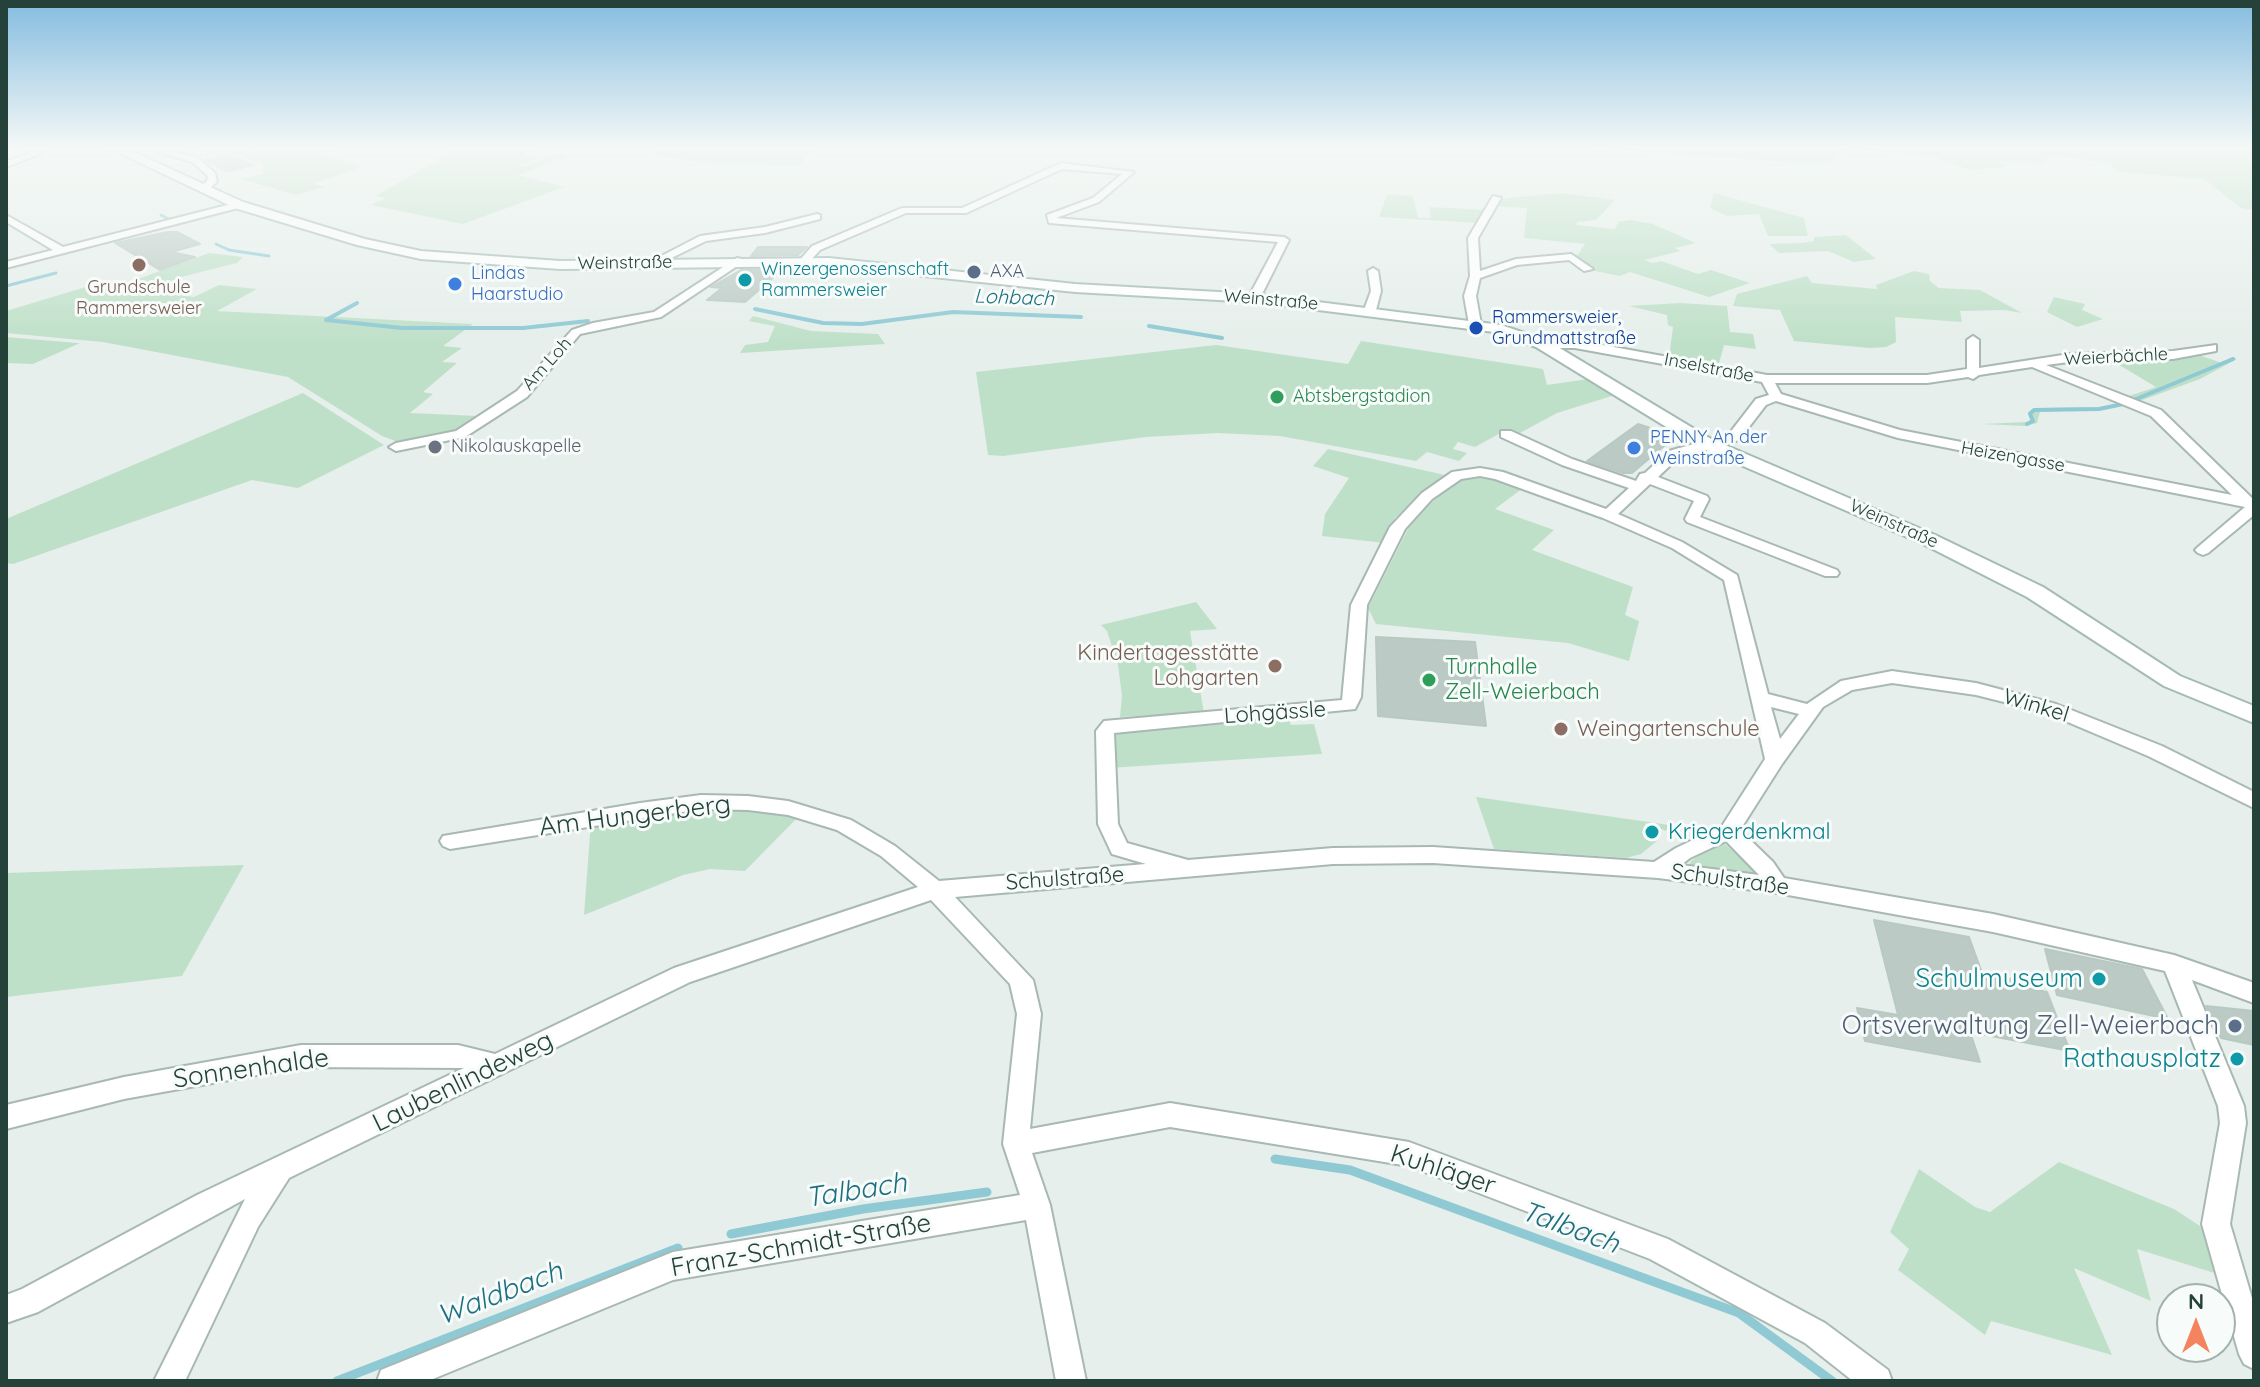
<!DOCTYPE html>
<meta charset="utf-8">
<style>
body{margin:0}
#map{position:relative;width:2260px;height:1387px;overflow:hidden;background:#e6efeb;font-family:Quicksand,sans-serif}
canvas{display:block}
.frame{position:absolute;inset:0;border:8px solid #24423a;pointer-events:none}
.north{position:absolute;left:2156px;top:1283px;width:80px;height:80px;box-sizing:border-box;background:#f7fbf9;border:2px solid #a3b1ad;border-radius:50%;rotate:0deg;font-size:22px;font-weight:700;line-height:32px;text-align:center;color:#24423a}
.north::after{content:'';display:block;margin:auto;width:28px;height:36px;background:#f4845f;clip-path:polygon(50% 0,100% 100%,50% 72%,0 100%)}
</style>
<div id="map">
<canvas width="2260" height="1387"></canvas>
<div class="frame"></div>
<div class="north">N</div>
</div>
<script>
const c = document.querySelector('canvas').getContext('2d');
c.lineJoin = 'round';
function fillPath(path, color) { c.fillStyle = color; c.fill(path, 'evenodd'); }
const poly = rows => new Path2D(rows.map(r => 'M' + r).join(''));
function stroke(path, color, width, dash) { c.strokeStyle = color; c.lineWidth = width; c.lineCap = dash ? 'butt' : 'round'; c.setLineDash(dash || []); c.stroke(path); }
function write(font, color, halo, rows, align = 'center') {
  c.font = font + ' Quicksand,sans-serif'; c.lineWidth = 6; c.setLineDash([]); c.textBaseline = 'middle'; c.strokeStyle = halo; c.fillStyle = color; for (const [text, x, y, turn = 0] of rows) {
    c.save(); c.translate(x, y); c.rotate((+turn || 0) * Math.PI / 180); c.textAlign = isNaN(turn) ? turn : align; if (halo) c.strokeText(text, 0, 0); c.fillText(text, 0, 0); c.restore();
  }
}
const green = poly([
 [245,148,337,148,318,154,359,165,359,168,313,184,325,187,296,195,241,179,263,174,262,164,230,152,206,154,206,151,223,149,262,153],
 [460,148,531,148,523,154,541,157,519,166,522,167,559,153,573,155,518,175,564,187,463,224,371,205,386,198,375,196],
 [663,148,812,148,800,165,777,165,696,162,654,155],
 [1596,148,2254,148,2254,210,2241,208,2204,179,2122,172,2106,163,2053,155,2047,157,2046,163,1998,162,2007,167,1969,170,1933,156,1854,149,1837,153,1831,162,1810,164],
 [1561,193,1615,200,1596,220,1577,222,1576,225,1615,229,1618,222,1630,220,1653,224,1696,243,1675,248,1681,251,1644,260,1653,263,1661,261,1698,274,1711,270,1750,283,1709,297,1630,272,1620,276,1595,271,1577,256,1585,244,1524,238,1527,208,1495,206,1499,200,1507,198],
 [1714,193,1804,218,1808,236,1768,236,1759,214,1727,216,1710,208],
 [1387,195,1413,196,1418,218,1431,218,1429,207,1486,210,1479,223,1379,217],
 [1846,235,1876,259,1854,262,1828,251,1779,253,1769,244,1802,243,1814,241,1814,237],
 [209,253,243,257,237,263,177,278,154,292,194,297,219,285,257,289,217,311,473,324,443,346,462,348,442,362,457,363,423,392,433,394,410,413,478,416,459,431,406,445,382,436,288,377,103,342,6,333,6,311,99,283,128,281,119,286],
 [1914,271,1929,274,1930,281,1939,288,1980,290,2022,313,2004,310,1960,311,1962,322,1895,317,1896,342,1886,347,1870,348,1794,341,1780,310,1733,306,1737,294,1807,276,1812,283,1877,289,1876,285],
 [2054,297,2085,304,2082,310,2103,319,2077,327,2047,312],
 [1680,303,1727,306,1730,332,1753,334,1756,349,1724,345,1718,367,1669,358,1673,327,1668,325,1667,315,1629,306],
 [753,316,811,331,878,334,885,344,740,353,745,345,768,342,775,326,749,321],
 [6,337,77,343,80,343,33,364,6,363],
 [1361,341,1543,369,1547,385,1588,379,1615,395,1557,413,1516,435,1506,430,1475,447,1458,442,1453,449,1467,453,1459,461,1427,452,1416,461,1280,436,1218,433,1146,437,1003,456,988,455,976,372,1216,345,1348,364],
 [2196,354,2222,363,2232,357,2237,359,2200,379,2137,402,2126,397,2156,387,2111,360],
 [303,393,384,445,298,488,252,480,13,564,6,563,6,519],
 [2123,400,2133,404,2105,409,2040,412,2037,423,2025,426,1982,424,2028,422,2031,419,2028,412,2037,408,2109,407],
 [1328,449,1445,475,1395,518,1385,543,1322,536,1325,514,1349,478,1313,466],
 [1477,474,1523,488,1495,509,1554,530,1532,550,1633,587,1625,615,1639,621,1629,661,1568,643,1376,624,1368,608,1414,517,1464,475],
 [1196,602,1217,629,1190,631,1204,713,1120,717,1122,696,1118,665,1107,631,1101,625],
 [1287,716,1291,725,1314,724,1322,754,1109,768,1110,739,1116,732],
 [1476,797,1669,825,1666,831,1646,823,1642,833,1657,841,1641,854,1626,858,1494,849],
 [713,806,800,815,745,871,710,869,683,875,584,915,591,821],
 [1721,841,1757,871,1763,878,1689,866,1691,861],
 [244,865,182,976,6,997,6,873],
 [2059,1162,2174,1209,2203,1228,2221,1275,2137,1249,2151,1301,2074,1268,2112,1355,1991,1321,1985,1335,1898,1270,1909,1249,1890,1232,1919,1169,1975,1207,1990,1212]
]);
const streamFar2 = poly([
 [161,215,172,221],
 [216,244,229,250,269,256],
 [6,286,56,273]
]);
const streamFar1 = poly([
 [357,303,326,320,402,328,523,328,588,321],
 [755,309,823,323,862,324,953,312,1081,317],
 [1149,326,1222,338],
 [2134,400,2233,359],
 [2027,424,2033,421,2030,414,2034,410,2099,409,2128,403]
]);
const stream = poly([
 [1275,1159,1350,1170,1739,1313,1832,1381],
 [731,1234,863,1209,987,1192],
 [337,1381,678,1248]
]);
const building = poly([
 [229,155,254,165,227,171,205,160,229,155],
 [168,232,177,232,200,244,171,252,195,257,160,270,115,243,168,232],
 [758,247,807,247,798,255,751,256,758,247],
 [741,270,782,270,745,302,707,300,722,288,711,287,741,270],
 [1638,424,1671,435,1666,438,1671,440,1632,473,1623,473,1587,461,1638,424],
 [1376,637,1475,642,1486,726,1378,716,1376,637],
 [1874,920,1969,937,1982,973,2011,979,2014,986,2047,992,2070,1051,1970,1032,1980,1062,1865,1041,1857,1008,1898,1015,1874,920],
 [2045,949,2142,969,2168,1019,2057,995,2045,949],
 [2206,1006,2254,1011,2254,1045,2221,1038,2206,1006]
]);
const street = poly([
 [27,148,36,148,40,154,6,167,6,161,31,153,27,148],
 [145,148,160,148,198,158,215,173,217,182,206,191,200,191,200,187,207,181,208,176,192,162,145,148],
 [1061,163,1134,172,1099,202,1056,218,1284,237,1289,240,1260,298,1250,300,1248,298,1278,242,1049,223,1047,215,1093,198,1122,174,1062,169,966,213,906,213,820,250,808,263,799,261,812,246,902,208,962,208,1061,163],
 [1493,196,1501,198,1478,238,1480,271,1516,259,1571,254,1593,269,1584,271,1569,260,1517,265,1480,278,1476,296,1481,324,1475,327,1469,324,1464,296,1470,276,1468,238,1493,196],
 [239,202,244,205,242,207,6,268,6,262,53,250,6,222,6,215,63,247,239,202],
 [817,214,820,215,820,219,765,233,706,241,657,265,648,263,700,236,765,227,817,214],
 [737,258,746,260,661,317,580,334,527,397,465,437,396,451,389,447,396,443,456,431,517,391,572,330,593,323,654,312,737,258],
 [1373,268,1378,271,1381,291,1376,310,1370,313,1364,310,1371,291,1368,271,1373,268],
 [1973,336,1979,340,1979,368,2069,354,2173,351,2216,345,2216,351,2173,359,2069,362,2046,365,2161,410,2254,500,2254,515,2208,553,2203,555,2198,553,2195,550,2198,547,2245,507,1898,438,1776,401,1766,405,1739,440,1679,457,1658,477,1707,496,1709,499,1700,517,1837,570,1839,573,1837,576,1825,576,1687,522,1685,519,1694,501,1650,484,1618,514,1682,542,1737,575,1768,694,1807,704,1841,681,1892,671,1976,683,2056,704,2162,746,2254,792,2254,808,2148,756,2044,712,1976,695,1892,683,1852,690,1823,707,1782,764,1740,830,1773,862,1784,878,1993,914,2174,955,2254,983,2254,1003,2192,980,2244,1106,2246,1123,2230,1224,2254,1305,2254,1369,2244,1364,2239,1354,2202,1224,2220,1123,2218,1106,2165,971,1993,932,1777,893,1658,878,1433,863,1333,864,955,897,1033,980,1041,1014,1030,1129,1170,1103,1409,1142,1668,1239,1825,1323,1888,1370,1892,1381,1853,1381,1805,1343,1650,1259,1409,1166,1170,1127,1032,1153,1050,1205,1086,1381,1056,1381,1026,1220,673,1280,428,1381,377,1381,381,1370,673,1252,1020,1195,1003,1144,1017,1014,1010,984,931,900,690,982,289,1178,258,1227,185,1381,154,1381,245,1199,38,1312,6,1323,6,1295,22,1289,197,1195,464,1068,301,1067,124,1099,6,1129,6,1105,124,1077,301,1045,458,1045,495,1054,674,968,918,887,881,856,837,830,788,815,748,810,701,809,450,849,443,846,440,841,443,836,640,803,701,795,748,796,788,801,851,820,895,846,939,881,1146,864,1112,854,1098,824,1096,731,1104,721,1342,700,1351,605,1390,527,1422,493,1452,472,1480,468,1503,472,1606,509,1629,488,1562,465,1501,437,1501,431,1511,431,1572,459,1636,481,1640,474,1645,473,1669,451,1729,434,1756,399,1769,395,1762,382,1575,348,1542,348,1536,344,1538,341,1575,340,1767,375,1927,375,1967,369,1967,340,1973,336],
 [2032,367,2151,416,2232,495,1900,430,1781,394,1775,383,1927,383,1968,377,1973,379,1979,375,2032,367],
 [1480,476,1495,479,1603,518,1672,548,1724,580,1765,759,1722,826,1676,848,1654,862,1433,847,1333,848,1188,860,1127,843,1118,824,1114,733,1355,709,1361,697,1367,605,1405,529,1432,499,1461,479,1480,476],
 [1771,707,1799,714,1780,739,1771,707],
 [1726,841,1759,875,1681,865,1690,858,1726,841]
]);
const secondary = poly([
 [109,148,125,148,243,202,365,239,421,251,560,261,829,258,1075,284,1254,294,1501,325,1548,341,1711,439,1935,535,2043,587,2180,676,2254,706,2254,723,2164,686,2027,597,1921,543,1699,447,1536,347,1494,332,1254,302,1075,292,829,266,560,269,421,259,357,245,235,208,109,148]
]);
const markers = [
 [139,265,8,"#8d6e63"],
 [974,272,8,"#5c6f8a"],
 [745,280,8,"#0f9aa8"],
 [455,284,8,"#3f7fe0"],
 [1476,328,8,"#1a4fb4"],
 [1277,397,8,"#2e9e5b"],
 [435,447,8,"#6b7280"],
 [1634,448,8,"#3f7fe0"],
 [1275,666,8,"#8d6e63"],
 [1429,680,8,"#2e9e5b"],
 [1561,729,8,"#8d6e63"],
 [1652,832,8,"#0f9aa8"],
 [2099,979,8,"#0f9aa8"],
 [2235,1026,8,"#5c6f8a"],
 [2237,1059,8,"#0f9aa8"]
];
const farStreetnames = [
 ["Weinstraße",625,263,-1],
 ["Weinstraße",1271,300,5],
 ["Weierbächle",2116,357,-3],
 ["Am Loh",547,364,-48],
 ["Inselstraße",1709,368,11],
 ["Heizengasse",2013,457,10],
 ["Weinstraße",1894,524,24]
];
const farCulturenames = [
 ["Winzergenossenschaft",761,270],
 ["Rammersweier",761,291]
];
const farServicenames = [
 ["AXA",990,272]
];
const farShopnames = [
 ["Lindas",471,274],
 ["Haarstudio",471,295],
 ["PENNY An der",1650,438],
 ["Weinstraße",1650,459]
];
const farEducationnames = [
 ["Grundschule",139,288],
 ["Rammersweier",139,309]
];
const farTransitnames = [
 ["Rammersweier,",1492,318],
 ["Grundmattstraße",1492,339]
];
const farLeisurenames = [
 ["Abtsbergstadion",1293,397]
];
const farWorshipnames = [
 ["Nikolauskapelle",451,447]
];
const farWaternames = [
 ["Lohbach",1014,298,2]
];
const educationNames = [
 ["Kindertagesstätte",1259,653],
 ["Lohgarten",1259,678],
 ["Weingartenschule",1577,729,"left"]
];
const leisureNames = [
 ["Turnhalle",1445,667],
 ["Zell-Weierbach",1445,692]
];
const streetNames = [
 ["Winkel",2036,706,17],
 ["Lohgässle",1275,713,-4],
 ["Schulstraße",1065,879,-4],
 ["Schulstraße",1730,880,8]
];
const cultureNames = [
 ["Kriegerdenkmal",1668,832]
];
const nearStreetnames = [
 ["Am Hungerberg",635,816,-7],
 ["Sonnenhalde",251,1069,-8],
 ["Laubenlindeweg",463,1082,-26],
 ["Kuhläger",1443,1170,18],
 ["Franz-Schmidt-Straße",801,1246,-10]
];
const nearCulturenames = [
 ["Schulmuseum",2083,979],
 ["Rathausplatz",2221,1059]
];
const nearServicenames = [
 ["Ortsverwaltung Zell-Weierbach",2219,1026]
];
const nearWaternames = [
 ["Talbach",856,1191,-9],
 ["Talbach",1570,1228,20],
 ["Waldbach",500,1294,-21]
];
fillPath(green, '#bfe0c8');
stroke(streamFar2, '#8ec9d4', 3);
stroke(streamFar1, '#8ec9d4', 4);
stroke(stream, '#8ec9d4', 9);
fillPath(building, '#bbcac4');
stroke(building, '#b8c9c2', 2);
stroke(street, '#a8b8b2', 4);
stroke(secondary, '#a4bbb3', 4);
fillPath(street, '#fff');
fillPath(secondary, '#fff');
const sky = c.createLinearGradient(0, 0, 0, 343);
sky.addColorStop(0, '#84bce0');
sky.addColorStop(0.43, '#f4f8f6');
sky.addColorStop(1, '#f4f8f600');
c.fillStyle = sky;
c.fillRect(0, 0, 2260, 343);
for (const [x, y, r, color] of markers) { const dot = new Path2D(); dot.arc(x, y, r, 0, 2 * Math.PI); c.fillStyle = color; c.fill(dot); stroke(dot, '#f7fbf9', 3); }
write('18px', '#24423a', '#f7fbf9', farStreetnames);
write('18px', '#0d838f', '#f7fbf9', farCulturenames, 'left');
write('18px', '#4e5e75', '#f7fbf9', farServicenames, 'left');
write('18px', '#366cbe', '#f7fbf9', farShopnames, 'left');
write('18px', '#785e54', '#f7fbf9', farEducationnames);
write('18px', '#164399', '#f7fbf9', farTransitnames, 'left');
write('18px', '#27864d', '#f7fbf9', farLeisurenames, 'left');
write('18px', '#5b616d', '#f7fbf9', farWorshipnames, 'left');
write('italic 20px', '#1c6f80', '#f7fbf9', farWaternames);
write('22px', '#785e54', '#f7fbf9', educationNames, 'right');
write('22px', '#27864d', '#f7fbf9', leisureNames, 'left');
write('22px', '#24423a', '#f7fbf9', streetNames);
write('22px', '#0d838f', '#f7fbf9', cultureNames, 'left');
write('26px', '#24423a', '#f7fbf9', nearStreetnames);
write('26px', '#0d838f', '#f7fbf9', nearCulturenames, 'right');
write('26px', '#4e5e75', '#f7fbf9', nearServicenames, 'right');
write('italic 28px', '#1c6f80', '#f7fbf9', nearWaternames);
</script>
